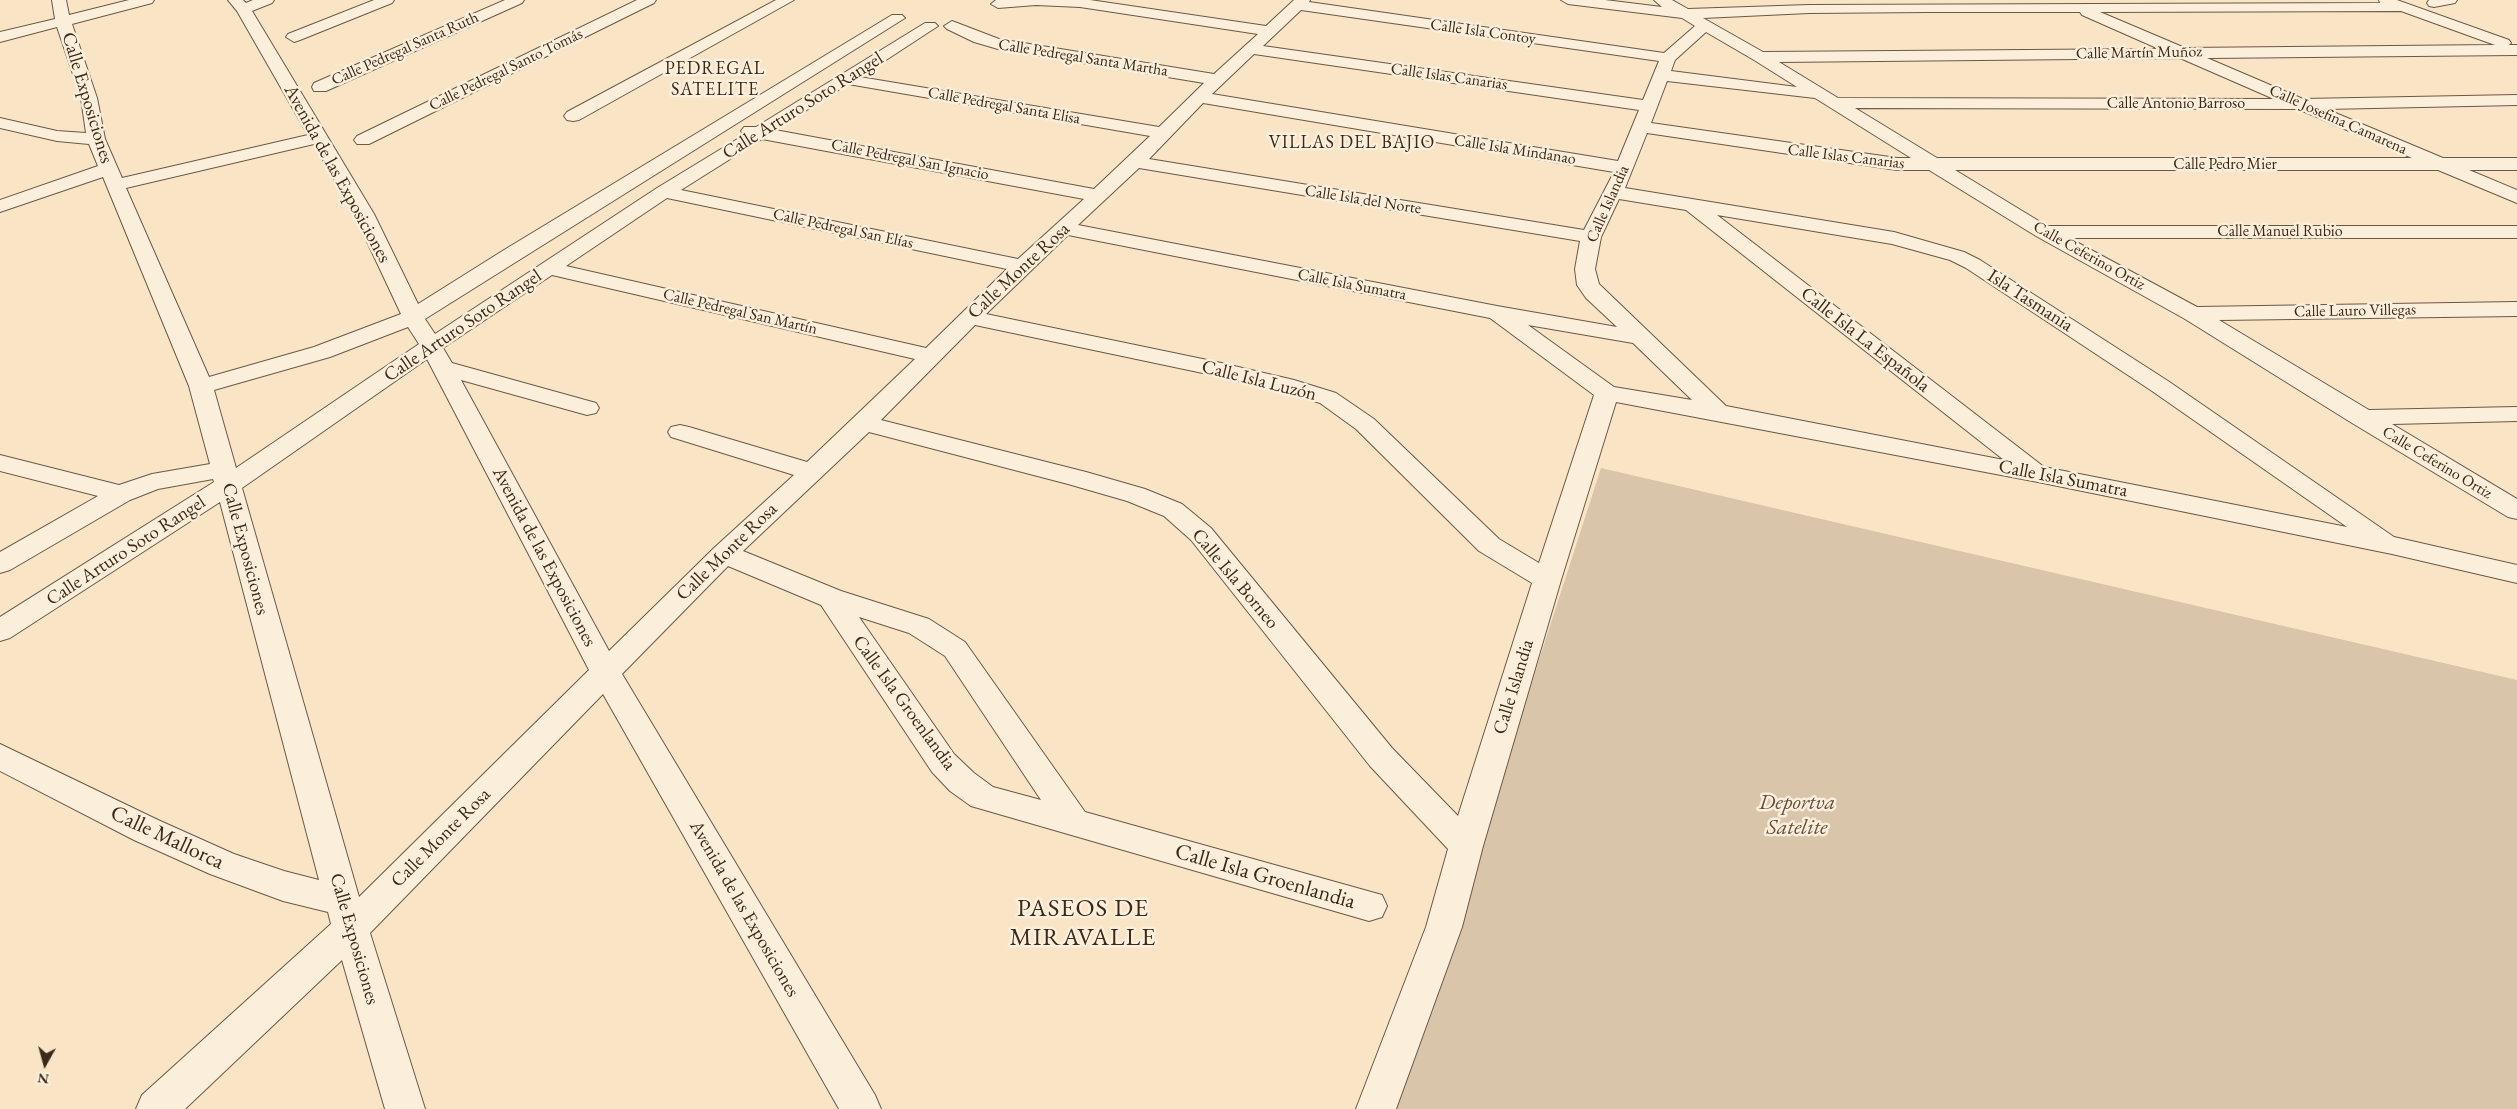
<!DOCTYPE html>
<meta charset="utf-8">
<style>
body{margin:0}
#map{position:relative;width:2517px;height:1109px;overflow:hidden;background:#f9e5c6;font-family:"EB Garamond",serif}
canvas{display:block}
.north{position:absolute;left:20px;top:1039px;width:50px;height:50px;-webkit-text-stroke:4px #fbeeda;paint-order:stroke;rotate:187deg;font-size:14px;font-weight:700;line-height:20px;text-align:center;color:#3b2a1a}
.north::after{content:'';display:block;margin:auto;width:18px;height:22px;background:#3b2a1a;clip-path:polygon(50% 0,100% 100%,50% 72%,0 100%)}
</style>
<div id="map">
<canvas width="2517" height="1109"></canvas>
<div class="north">N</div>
</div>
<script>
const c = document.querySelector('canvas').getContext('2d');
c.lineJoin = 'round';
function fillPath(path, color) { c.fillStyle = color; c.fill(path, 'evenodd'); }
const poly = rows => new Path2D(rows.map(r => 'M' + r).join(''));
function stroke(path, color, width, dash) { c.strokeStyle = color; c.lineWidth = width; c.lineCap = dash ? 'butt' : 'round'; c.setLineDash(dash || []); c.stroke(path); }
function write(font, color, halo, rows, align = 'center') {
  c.font = font + ' "EB Garamond",serif'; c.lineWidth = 5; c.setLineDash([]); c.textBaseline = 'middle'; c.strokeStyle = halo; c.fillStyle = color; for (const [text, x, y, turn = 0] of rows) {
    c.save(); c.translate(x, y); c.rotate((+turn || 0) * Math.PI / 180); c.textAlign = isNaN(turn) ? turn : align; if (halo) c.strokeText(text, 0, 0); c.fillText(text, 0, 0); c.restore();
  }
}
const green = poly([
 [1601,468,2517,680,2517,1109,1394,1109]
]);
const minor = poly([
 [52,0,66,0,69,15,129,0,154,0,152,3,72,24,97,98,105,139,122,178,308,135,237,11,228,0,243,0,246,3,253,0,274,0,272,3,252,11,374,214,418,304,504,250,892,15,902,15,905,18,425,319,435,334,657,188,744,135,741,131,744,127,756,127,925,23,935,23,938,26,860,77,1159,127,1204,83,998,49,974,42,947,29,944,26,952,21,999,39,1214,74,1258,34,1080,7,1036,5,998,8,991,4,996,0,1090,0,1266,26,1294,0,1310,0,1309,2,1664,53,1695,26,1682,18,1568,4,1561,0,1605,0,1662,7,1654,0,1672,0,1688,9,1809,5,2380,3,2379,0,2397,0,2509,40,2511,43,2509,45,2517,45,2517,55,2207,58,2303,99,2517,95,2517,105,2326,109,2443,158,2517,158,2517,170,2469,170,2517,190,2517,203,2438,170,1955,170,2047,226,2517,226,2517,238,2069,238,2197,307,2517,302,2517,316,2219,320,2369,410,2517,407,2517,421,2392,424,2517,499,2517,519,2508,517,2352,423,2185,319,2036,236,1929,170,1897,170,1647,133,1625,188,1894,232,1964,252,1980,260,2168,381,2394,537,2517,565,2517,583,2392,554,2038,482,1616,402,1561,580,1483,846,1462,927,1396,1109,1356,1109,1426,927,1448,849,1370,766,1191,540,1164,516,1127,501,1068,484,869,432,743,551,841,591,929,619,965,642,1085,812,1382,895,1387,906,1382,917,1369,921,971,806,950,791,932,772,821,605,728,566,622,674,875,1095,881,1109,839,1109,603,694,370,933,425,1109,385,1109,342,960,185,1109,136,1109,142,1095,331,924,328,912,283,901,210,874,134,840,0,771,0,744,158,820,234,854,284,871,319,880,220,502,10,638,0,641,0,617,214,482,213,479,158,489,130,500,10,570,0,573,0,552,98,496,0,471,0,455,119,485,152,474,210,464,189,386,103,177,0,212,0,200,98,166,89,144,57,141,0,128,0,118,57,131,86,133,81,98,57,27,0,42,0,32,55,19,52,0],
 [1301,10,1659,61,1643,100,1263,46,1301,10],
 [2401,11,2495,45,2185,48,2100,12,2401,11],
 [1929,12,2080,12,2082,15,2159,49,1763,52,1703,18,1809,13,1929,12],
 [1706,32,1754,60,1797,87,1671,71,1675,60,1706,32],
 [1254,54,1639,110,1618,161,1212,94,1254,54],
 [2180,58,2274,99,1838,98,1779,62,2180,58],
 [1667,81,1815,98,1911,158,1897,158,1651,123,1667,81],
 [848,84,1150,136,1094,189,775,130,848,84],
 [1203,103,1614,172,1584,230,1149,159,1203,103],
 [1855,108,2298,109,2412,158,1937,158,1855,108],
 [762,139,1084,199,1018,259,681,190,762,139],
 [314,144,354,214,401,314,314,347,209,377,126,188,314,144],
 [1139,168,1580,241,1575,269,1577,285,1586,298,1617,327,1497,306,1078,225,1139,168],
 [667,198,1007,269,926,348,566,266,667,198],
 [1619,199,1686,210,2004,460,1726,406,1599,284,1595,269,1601,237,1619,199],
 [1717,215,1892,244,1950,260,1966,268,2152,391,2347,527,2044,467,1717,215],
 [1068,235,1490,318,1594,395,1539,563,1499,539,1374,419,1336,393,1294,380,1217,362,986,314,1068,235],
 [552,275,915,359,807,462,689,427,680,425,671,427,668,432,671,437,794,475,714,548,609,651,461,380,587,415,596,413,599,408,596,403,452,363,443,348,552,275],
 [975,325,1217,376,1279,391,1320,403,1356,429,1479,551,1532,583,1458,816,1392,748,1211,528,1182,504,1145,489,1086,472,881,420,975,325],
 [1528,325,1633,343,1692,400,1614,387,1528,325],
 [408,327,419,344,236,468,214,390,330,357,408,327],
 [427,359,589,670,359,897,242,488,427,359],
 [859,617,909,633,945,656,1041,800,993,787,974,773,954,754,859,617],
 [374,0,394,0,392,3,300,40,294,42,286,37,288,34,374,0],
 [505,0,524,0,522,3,326,91,314,91,312,87,314,83,505,0],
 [637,0,656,0,654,3,369,144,357,144,354,140,357,136,637,0],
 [776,0,794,0,579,120,573,121,567,120,564,116,567,112,776,0],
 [2429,0,2457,0,2455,3,2434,7,2429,6,2427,3,2429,0]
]);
const farStreetnames = [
 ["Calle Isla Contoy",1483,32,8],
 ["Calle Pedregal Santa Ruth",405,49,-24],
 ["Calle Martín Muñoz",2139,53,-1],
 ["Calle Pedregal Santa Martha",1083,58,9],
 ["Calle Pedregal Santo Tomás",506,70,-26],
 ["Calle Islas Canarias",1449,77,8],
 ["Calle Antonio Barroso",2176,104],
 ["Calle Pedregal Santa Elisa",1004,106,10],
 ["Calle Josefina Camarena",2338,120,24],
 ["Calle Isla Mindanao",1515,150,9],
 ["Calle Islas Canarias",1846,157,7],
 ["Calle Pedregal San Ignacio",910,160,11],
 ["Calle Pedro Mier",2225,165],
 ["Calle Isla del Norte",1363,200,9],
 ["Calle Islandia",1608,204,-66],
 ["Calle Pedregal San Elías",843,229,12],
 ["Calle Manuel Rubio",2280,232],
 ["Calle Ceferino Ortiz",2089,256,29],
 ["Calle Isla Sumatra",1352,285,11],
 ["Calle Lauro Villegas",2355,311,-1],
 ["Calle Pedregal San Martín",740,312,13],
 ["Calle Ceferino Ortiz",2437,463,31]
];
const farQuarternames = [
 ["PEDREGAL",715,69],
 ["SATELITE",715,90],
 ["VILLAS DEL BAJIO",1352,143]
];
const streetNames = [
 ["Calle Exposiciones",87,98,73],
 ["Calle Arturo Soto Rangel",803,106,-32],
 ["Avenida de las Exposiciones",337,174,61],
 ["Calle Monte Rosa",1019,271,-43],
 ["Isla Tasmania",2030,301,33],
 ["Calle Arturo Soto Rangel",463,326,-34],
 ["Calle Isla La Española",1865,340,38],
 ["Calle Isla Luzón",1259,381,14],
 ["Calle Isla Sumatra",2063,479,11],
 ["Calle Exposiciones",245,549,75],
 ["Calle Arturo Soto Rangel",126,551,-33],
 ["Calle Monte Rosa",727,552,-44],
 ["Avenida de las Exposiciones",544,557,62],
 ["Calle Isla Borneo",1235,579,50],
 ["Calle Islandia",1514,687,-73],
 ["Calle Isla Groenlandia",904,703,54],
 ["Calle Monte Rosa",441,838,-45],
 ["Avenida de las Exposiciones",744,909,60],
 ["Calle Exposiciones",354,939,74]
];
const nearParknames = [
 ["Deportva",1797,803],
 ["Satelite",1797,828]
];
const nearStreetnames = [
 ["Calle Mallorca",167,838,25],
 ["Calle Isla Groenlandia",1265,877,16]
];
const nearQuarternames = [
 ["PASEOS DE",1083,909],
 ["MIRAVALLE",1083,938]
];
fillPath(green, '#d9c5a9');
stroke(minor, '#6a5945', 2);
fillPath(minor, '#fbeeda');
write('16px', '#3b2a1a', '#fbeeda', farStreetnames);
c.letterSpacing = '1px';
write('18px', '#3b2a1a', '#fbeeda', farQuarternames);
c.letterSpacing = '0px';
write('19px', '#3b2a1a', '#fbeeda', streetNames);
write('italic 22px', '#62513e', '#fbeeda', nearParknames);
write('22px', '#3b2a1a', '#fbeeda', nearStreetnames);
c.letterSpacing = '1px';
write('25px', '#3b2a1a', '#fbeeda', nearQuarternames);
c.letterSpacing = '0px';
</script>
